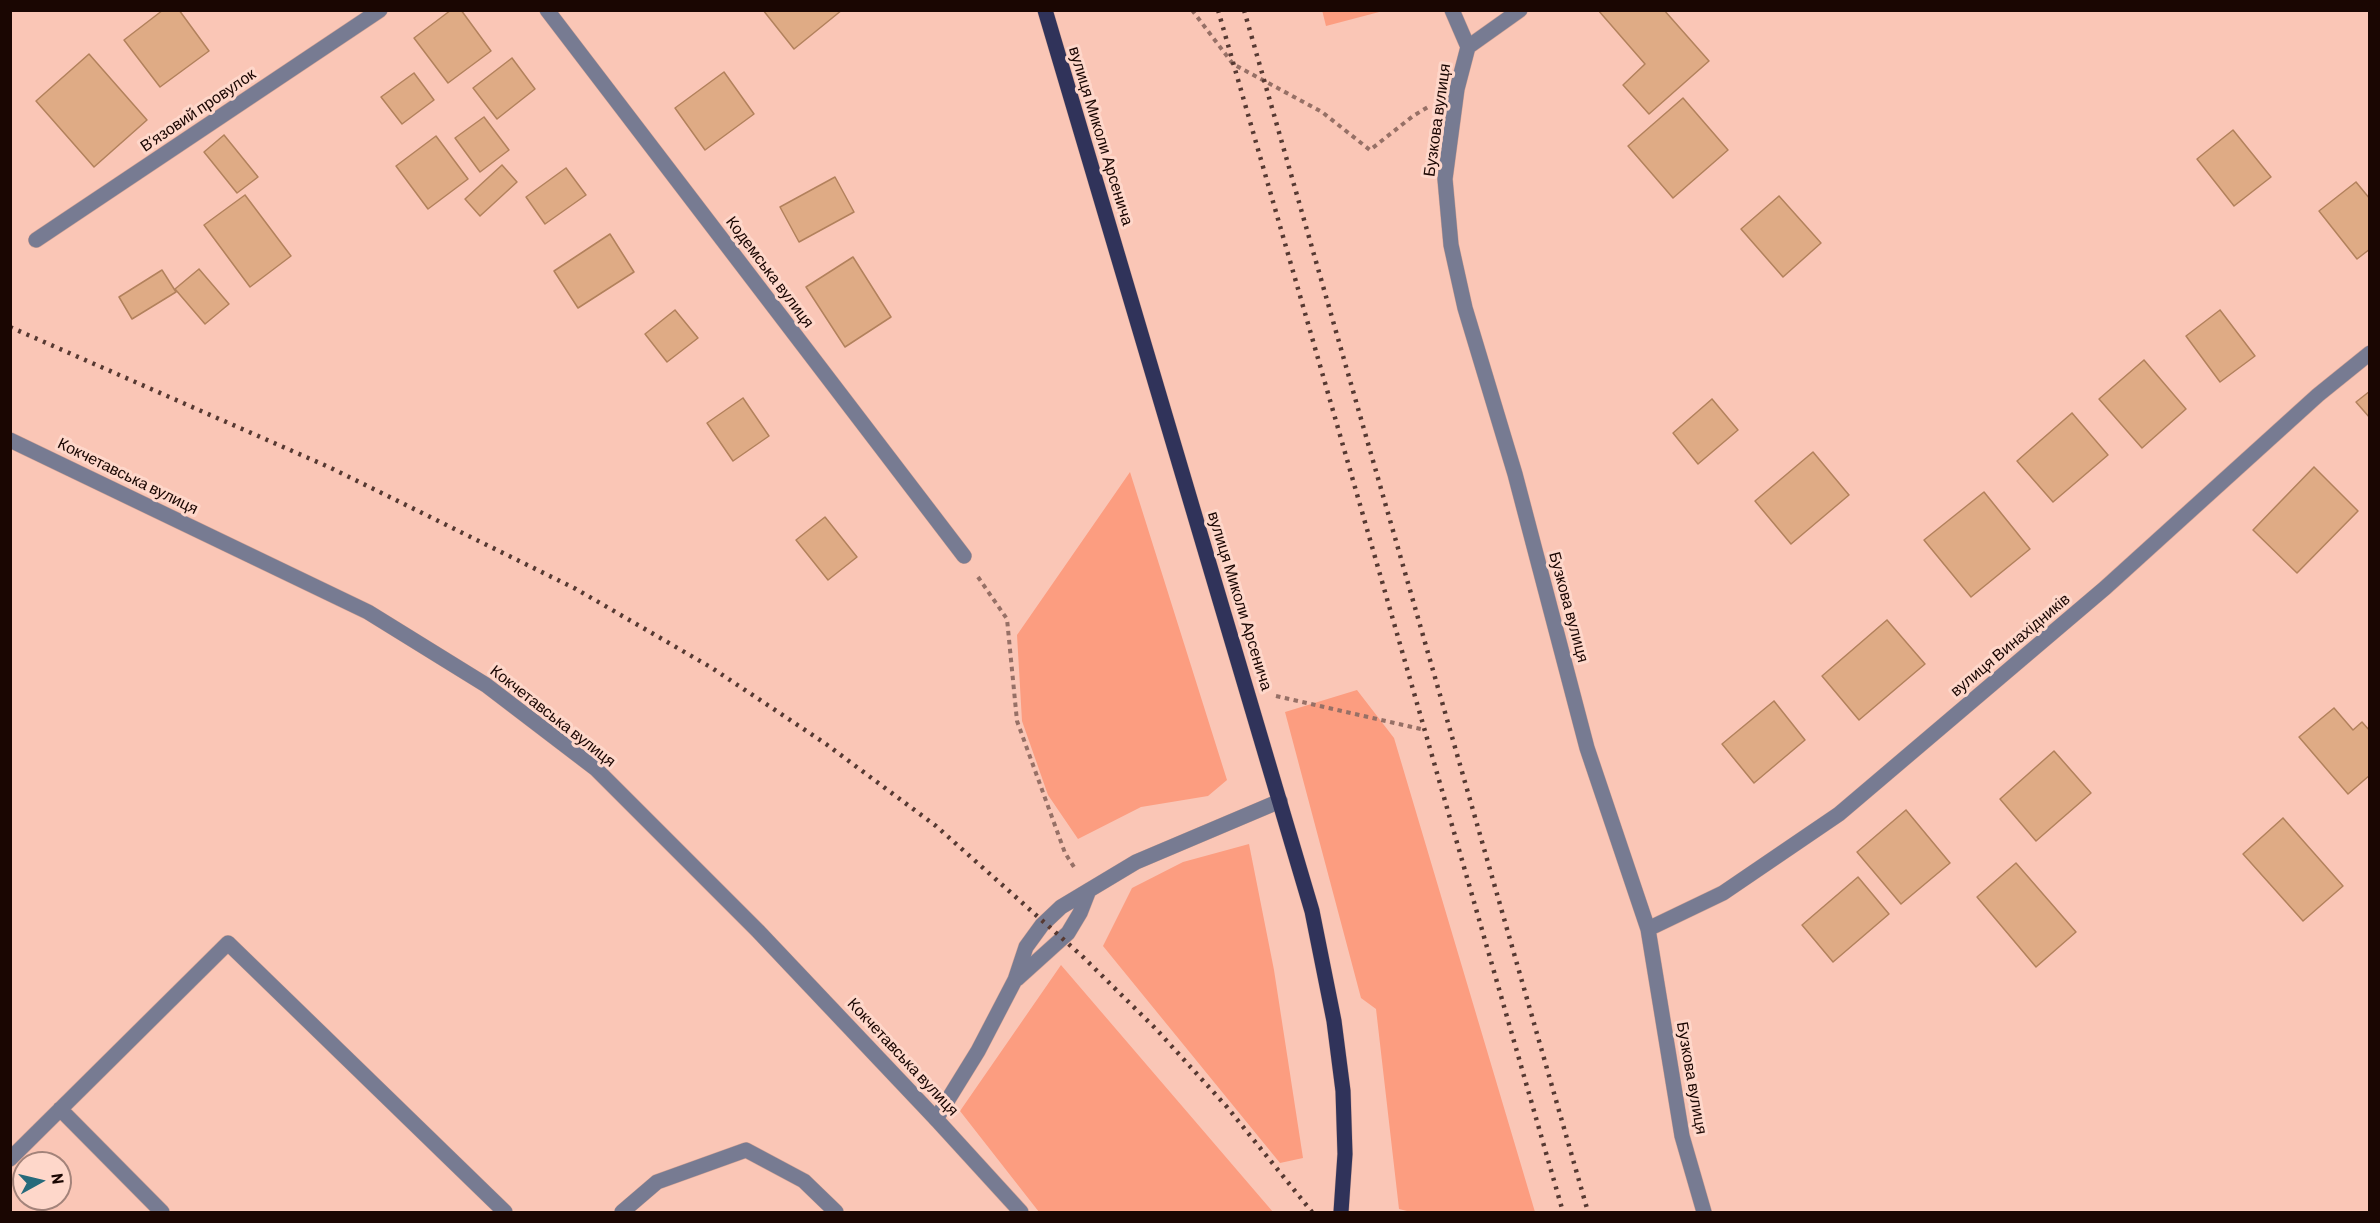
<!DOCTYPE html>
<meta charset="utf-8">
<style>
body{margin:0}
#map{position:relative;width:2380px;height:1223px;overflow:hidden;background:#fac6b6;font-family:Barlow,sans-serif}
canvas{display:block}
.frame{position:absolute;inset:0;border:12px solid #1a0602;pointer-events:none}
.north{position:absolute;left:12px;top:1151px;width:60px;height:60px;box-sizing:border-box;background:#fed7ca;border:2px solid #a3837a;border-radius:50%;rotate:82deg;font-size:16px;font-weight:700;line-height:24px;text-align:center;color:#1a0602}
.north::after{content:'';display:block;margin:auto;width:21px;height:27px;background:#266a7b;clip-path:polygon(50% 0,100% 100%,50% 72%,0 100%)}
</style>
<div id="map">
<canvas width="2380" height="1223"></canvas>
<div class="frame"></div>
<div class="north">N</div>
</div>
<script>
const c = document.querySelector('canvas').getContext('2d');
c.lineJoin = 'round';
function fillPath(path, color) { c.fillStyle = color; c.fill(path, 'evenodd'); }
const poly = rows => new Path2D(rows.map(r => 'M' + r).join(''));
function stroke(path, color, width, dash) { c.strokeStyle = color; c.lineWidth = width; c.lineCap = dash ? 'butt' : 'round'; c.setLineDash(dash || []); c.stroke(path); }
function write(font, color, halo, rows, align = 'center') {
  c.font = font + ' Barlow,sans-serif'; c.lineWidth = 6; c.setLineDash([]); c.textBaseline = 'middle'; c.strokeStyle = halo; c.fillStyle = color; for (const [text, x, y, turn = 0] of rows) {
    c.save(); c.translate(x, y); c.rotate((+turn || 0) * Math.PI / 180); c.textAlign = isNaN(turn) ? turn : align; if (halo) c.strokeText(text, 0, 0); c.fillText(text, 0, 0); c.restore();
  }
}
const green = poly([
 [1322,10,1383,10,1383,11,1326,26],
 [1130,472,1227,780,1208,796,1141,807,1078,839,1048,795,1022,721,1017,635],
 [1357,690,1394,738,1535,1212,1411,1212,1399,1209,1376,1009,1361,998,1285,712],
 [1249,844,1274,970,1303,1158,1280,1163,1103,946,1132,888,1183,862],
 [1061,965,1273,1212,1039,1212,960,1111]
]);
const building = poly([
 [163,10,179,10,209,51,160,87,124,40,163,10],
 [451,10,461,10,491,51,448,83,414,38,451,10],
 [763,10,842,10,794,49,763,10],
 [1598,10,1664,10,1709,61,1649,114,1623,85,1645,64,1598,10],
 [89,54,147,120,94,167,36,101,89,54],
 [512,58,535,89,497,119,473,88,512,58],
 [724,72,754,114,705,150,675,108,724,72],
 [414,73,434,100,402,124,381,97,414,73],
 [1683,98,1728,150,1673,198,1628,146,1683,98],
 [484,117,509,150,480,172,455,138,484,117],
 [2233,130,2271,177,2234,206,2197,159,2233,130],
 [224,135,258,177,237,193,204,152,224,135],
 [436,136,468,179,428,209,396,166,436,136],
 [502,165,517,182,480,216,465,199,502,165],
 [566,168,586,195,545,224,526,197,566,168],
 [835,177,854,212,799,242,780,207,835,177],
 [2356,182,2370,199,2370,249,2357,259,2319,211,2356,182],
 [245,195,291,256,250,287,204,225,245,195],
 [1779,196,1821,243,1783,277,1741,229,1779,196],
 [610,234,634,272,578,308,554,271,610,234],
 [853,257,891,317,845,347,806,287,853,257],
 [199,269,229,304,205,324,175,289,199,269],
 [162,270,176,292,132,319,119,297,162,270],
 [675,310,698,338,667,362,645,334,675,310],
 [2220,310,2255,356,2220,382,2186,336,2220,310],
 [2144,360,2186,409,2142,448,2099,399,2144,360],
 [2370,391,2370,418,2356,402,2370,391],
 [743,398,769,436,733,461,707,423,743,398],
 [1712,399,1738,430,1698,464,1673,433,1712,399],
 [2072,413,2108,455,2053,502,2017,461,2072,413],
 [1813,452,1849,495,1791,544,1755,501,1813,452],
 [2314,467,2358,511,2297,573,2253,530,2314,467],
 [1984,492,2030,549,1971,597,1924,540,1984,492],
 [825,517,857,557,828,580,796,540,825,517],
 [1887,620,1925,664,1859,720,1822,676,1887,620],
 [1774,701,1805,740,1754,783,1722,744,1774,701],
 [2334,708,2353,730,2362,722,2370,731,2370,775,2348,794,2299,737,2334,708],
 [2054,751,2091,793,2036,841,2000,799,2054,751],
 [1906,810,1950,863,1901,904,1857,852,1906,810],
 [2283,818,2343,886,2303,921,2243,854,2283,818],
 [2016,863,2076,932,2036,967,1977,897,2016,863],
 [1858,877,1889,914,1833,962,1802,925,1858,877]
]);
const path = poly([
 [1192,10,1233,64,1322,112,1370,150,1413,116,1428,107],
 [978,577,1007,619,1017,721,1065,853,1074,867],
 [1276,696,1425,730]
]);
const service = poly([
 [1017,979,1068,933,1080,913,1089,890],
 [60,1109,162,1212],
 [936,1119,978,1051,1015,980,1026,947,1042,925,1061,907,1136,862,1280,801],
 [10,1159,228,943,505,1212],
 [622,1212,657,1182,746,1150,804,1181,836,1212]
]);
const minor = poly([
 [547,10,964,556],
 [1452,10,1468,47,1457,89,1445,179,1451,245,1465,308,1515,474,1587,748,1648,929,1682,1136,1704,1212],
 [1468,47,1520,10],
 [36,240,380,10],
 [10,440,368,612,486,685,596,769,758,931,936,1119,1021,1212],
 [1648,929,1723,893,1839,814,2105,588,2318,395,2370,353]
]);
const primary = poly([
 [1045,10,1312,911,1334,1021,1343,1091,1345,1154,1341,1212]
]);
const rail = poly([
 [1218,10,1563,1212],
 [1244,10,1588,1212],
 [10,327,331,468,576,589,712,668,826,744,936,826,1082,956,1156,1029,1227,1107,1312,1212]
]);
const streetNames = [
 ["Вʼязовий провулок",198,110,-34],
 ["Бузкова вулиця",1437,120,-82],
 ["вулиця Миколи Арсенича",1101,136,73],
 ["Кодемська вулиця",770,272,53],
 ["Кокчетавська вулиця",128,476,26],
 ["вулиця Миколи Арсенича",1240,601,73],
 ["Бузкова вулиця",1569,607,75],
 ["вулиця Винахідників",2010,645,-40],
 ["Кокчетавська вулиця",553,716,38],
 ["Кокчетавська вулиця",903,1057,47],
 ["Бузкова вулиця",1692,1078,80]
];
fillPath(green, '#fc9d80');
fillPath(building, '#dfab85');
stroke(building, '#b2815c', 1.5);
stroke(service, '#d2a396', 16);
stroke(minor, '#d2a396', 16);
stroke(primary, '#d2a396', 16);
stroke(path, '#967066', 4, [4.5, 4.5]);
stroke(service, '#777b92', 15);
stroke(minor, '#777b92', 15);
stroke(primary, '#30335a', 15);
stroke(rail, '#563932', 4.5, [3, 6]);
write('16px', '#1a0602', '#fed7ca', streetNames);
</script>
